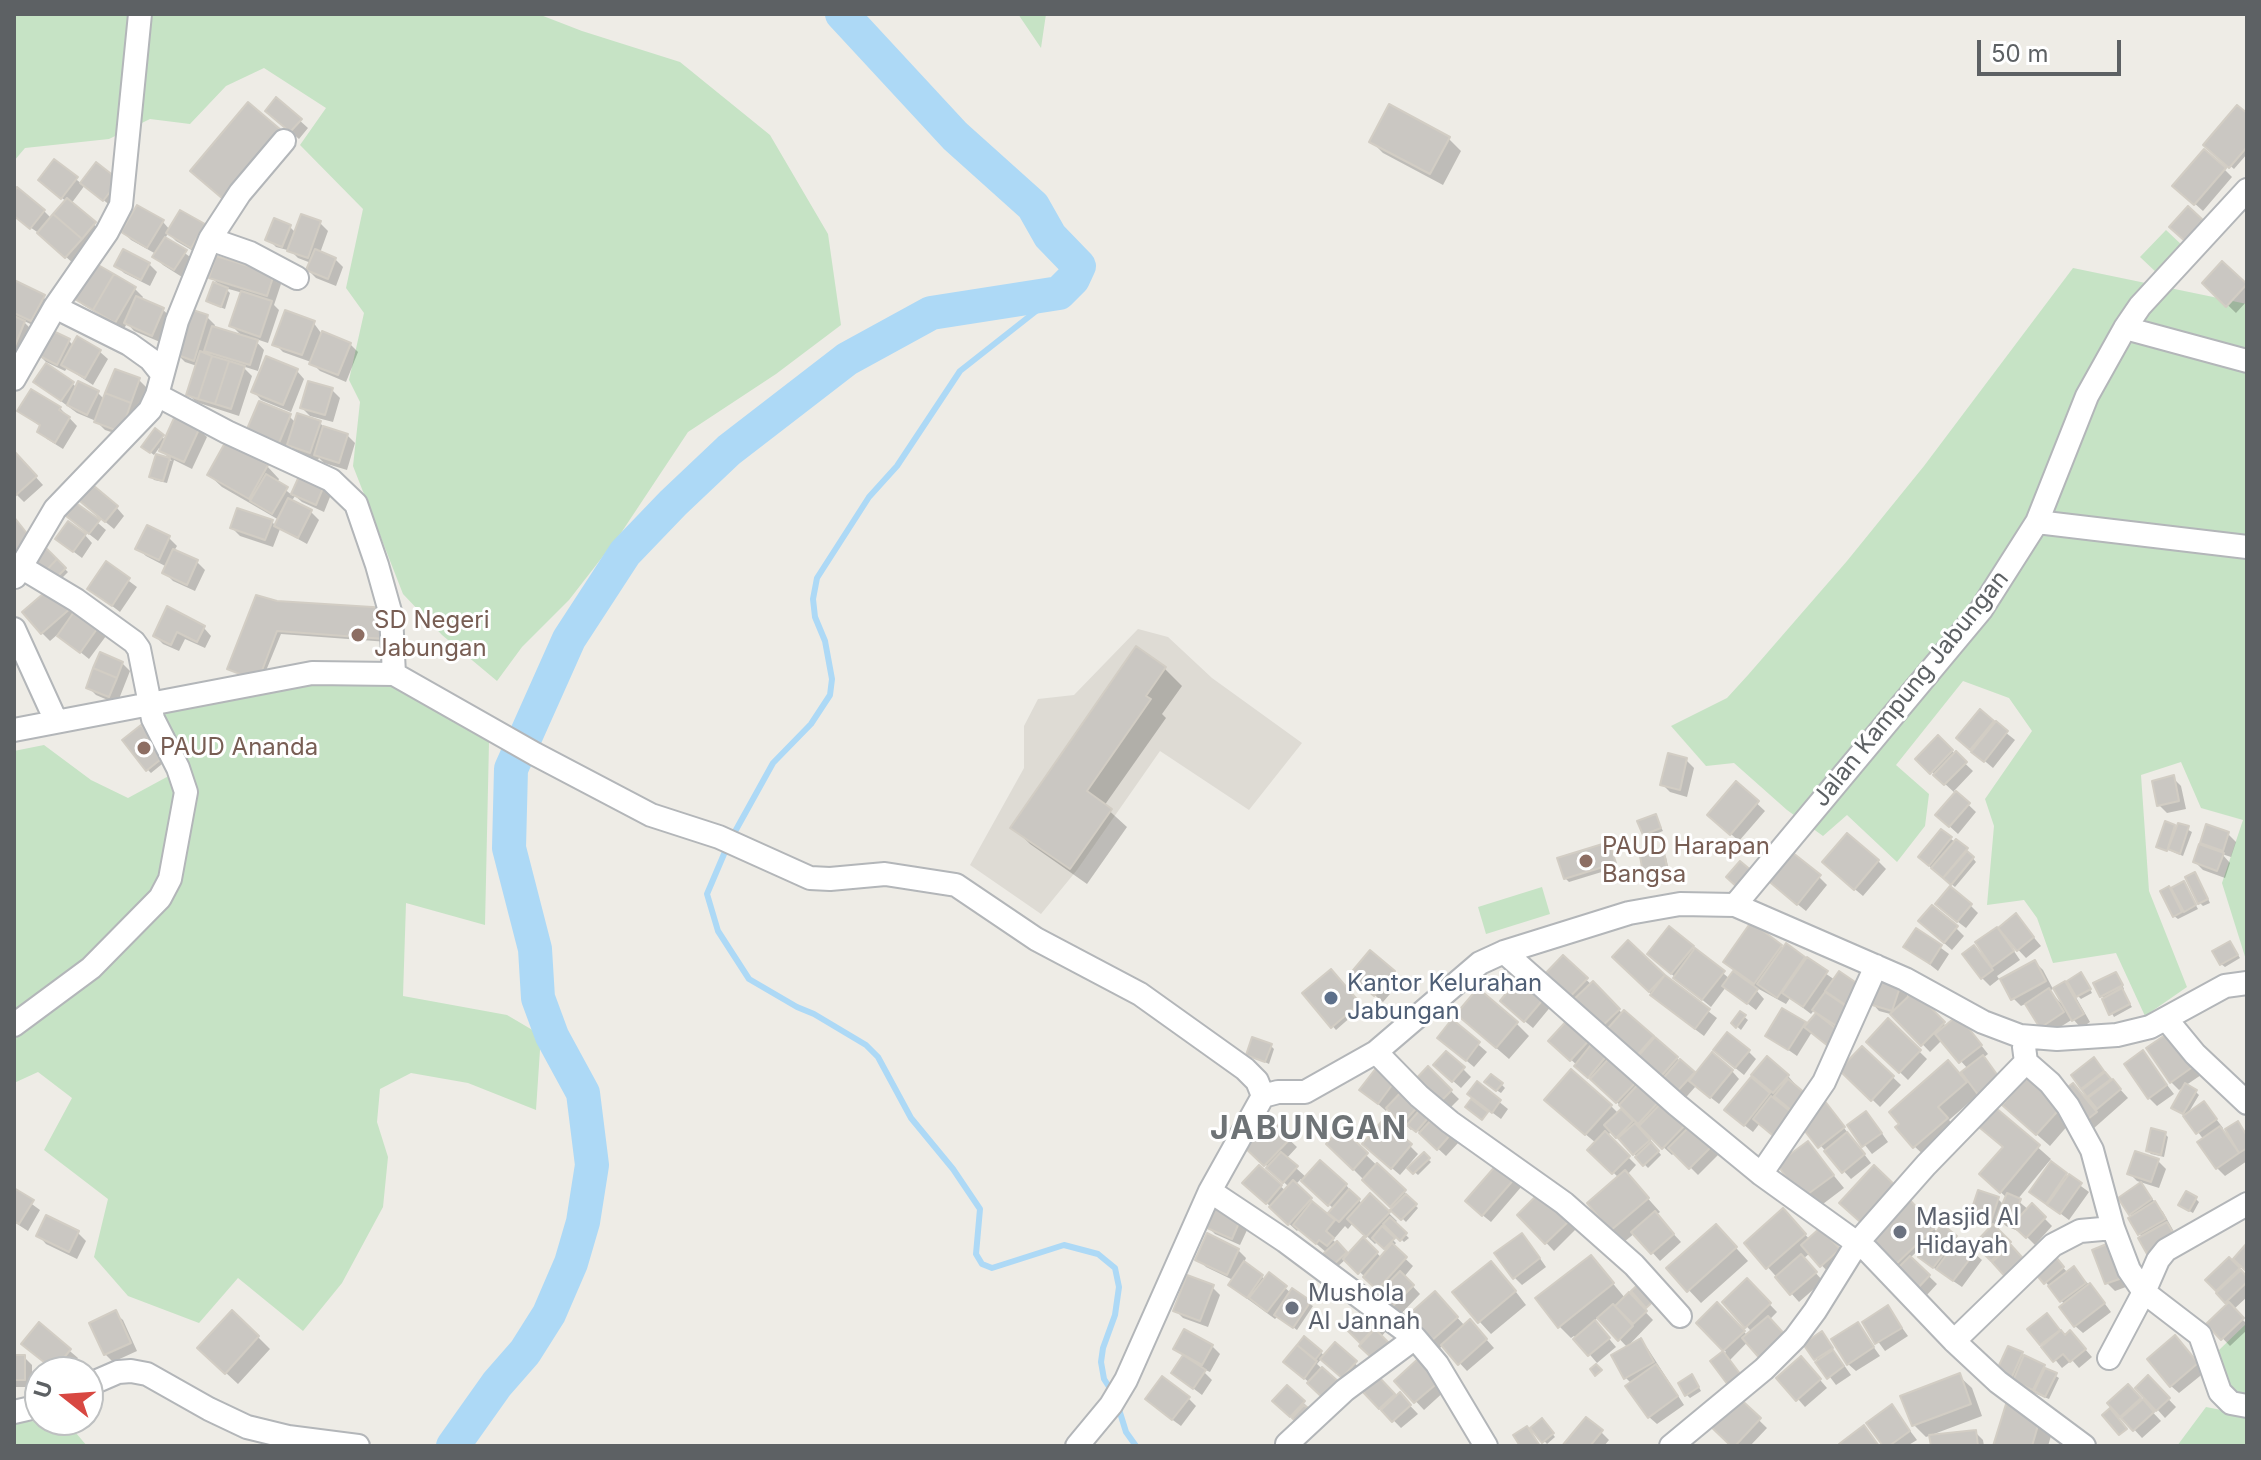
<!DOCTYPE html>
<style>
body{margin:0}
#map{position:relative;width:2261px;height:1460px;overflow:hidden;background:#eeece6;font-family:Inter,sans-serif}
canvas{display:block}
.frame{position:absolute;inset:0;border:16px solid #5d6164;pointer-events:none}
.north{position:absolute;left:24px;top:1356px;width:80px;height:80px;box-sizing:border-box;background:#fff;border:2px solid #bec0c1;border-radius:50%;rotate:287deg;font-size:22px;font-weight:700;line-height:32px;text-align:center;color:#5d6164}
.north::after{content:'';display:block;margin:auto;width:28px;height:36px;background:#d84842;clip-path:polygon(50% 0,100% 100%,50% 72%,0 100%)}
.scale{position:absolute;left:1977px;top:40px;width:144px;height:36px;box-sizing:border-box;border:4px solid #5d6164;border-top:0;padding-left:10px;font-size:24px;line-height:28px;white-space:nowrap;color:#5d6164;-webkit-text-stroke:6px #fff;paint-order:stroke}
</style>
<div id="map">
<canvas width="2261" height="1460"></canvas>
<div class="frame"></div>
<div class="north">U</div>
<div class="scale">50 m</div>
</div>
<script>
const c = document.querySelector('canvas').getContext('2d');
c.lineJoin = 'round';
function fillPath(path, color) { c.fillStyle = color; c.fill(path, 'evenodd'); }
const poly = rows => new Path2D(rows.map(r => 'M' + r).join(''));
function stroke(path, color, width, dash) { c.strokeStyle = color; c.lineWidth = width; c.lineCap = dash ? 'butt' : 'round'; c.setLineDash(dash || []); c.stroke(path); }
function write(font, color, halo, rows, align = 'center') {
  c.font = font + ' Inter,sans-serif'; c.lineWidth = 6; c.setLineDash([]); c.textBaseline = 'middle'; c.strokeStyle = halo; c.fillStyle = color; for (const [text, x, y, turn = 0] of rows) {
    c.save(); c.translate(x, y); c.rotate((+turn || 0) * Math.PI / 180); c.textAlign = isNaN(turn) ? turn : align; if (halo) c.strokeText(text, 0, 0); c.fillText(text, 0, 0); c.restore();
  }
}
const education = poly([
 [1138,629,1168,637,1212,678,1302,743,1249,810,1160,751,1077,870,1041,914,970,865,1024,768,1024,726,1038,699,1074,695]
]);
const green = poly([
 [14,14,538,14,582,31,680,62,770,135,828,234,841,325,776,374,688,432,621,533,569,600,522,647,497,681,442,635,403,594,353,466,360,402,349,380,364,313,346,288,363,209,300,145,326,108,264,68,226,86,190,124,150,119,109,139,25,148,14,161],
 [1018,14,1046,14,1041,48],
 [2166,230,2184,247,2158,274,2140,257],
 [2073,268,2247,304,2247,963,2222,883,2243,820,2201,808,2181,762,2141,775,2149,891,2187,987,2145,1016,2116,953,2053,963,2037,918,2024,900,1987,905,1994,826,1985,799,2032,731,2009,698,1963,681,1896,765,1929,794,1925,826,1897,862,1847,815,1823,836,1787,810,1734,763,1706,766,1671,726,1727,698,1748,675,1847,561,1924,466],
 [394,677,489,742,485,925,406,903,403,996,507,1015,541,1035,536,1110,468,1083,411,1073,380,1089,377,1122,388,1157,383,1207,342,1283,303,1331,238,1278,199,1323,128,1296,94,1257,108,1199,44,1150,72,1098,38,1072,14,1083,14,751,44,745,91,780,128,798,189,765,171,736,162,709,306,684],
 [1542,887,1550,914,1486,934,1478,907],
 [2247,1323,2247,1400,2228,1394,2219,1350],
 [2206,1407,2247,1415,2247,1446,2177,1446],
 [65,1420,87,1446,14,1446,14,1422]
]);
const shadow = poly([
 [277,100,308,128,299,139,276,119],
 [2247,116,2247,154,2234,169,2206,145],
 [1449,139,1461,151,1443,185,1383,153,1371,141],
 [54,162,82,184,118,182,112,207,85,185,71,204,102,232,74,264,40,234,14,216,14,195,44,211,52,219,67,202,48,187],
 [2224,169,2232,177,2203,211,2183,193],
 [163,222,170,230,204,226,212,234,200,255,176,241,168,233,165,239,193,259,182,277,163,265,155,257,156,254,131,240,123,232],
 [320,223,328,231,320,253,335,259,343,267,336,286,316,278,308,270,311,263,298,258,291,251,276,247,268,239,290,227,296,233],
 [149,264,157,272,150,286,124,273,116,265],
 [2223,264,2247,287,2247,301,2236,313,2205,283],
 [273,276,281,284,274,305,279,310,268,343,253,338,264,350,258,371,242,366,252,376,239,416,196,402,188,394,197,366,185,362,177,354,207,317,215,325,214,329,244,338,232,326,243,293,225,288,230,293,225,309,212,304,208,300,221,287,212,278],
 [14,282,43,297,51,305,39,328,22,320,32,330,14,378],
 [135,289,143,297,141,300,163,310,171,317,160,342,134,331,127,323,124,329,83,305,75,298],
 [313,322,321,333,350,344,358,352,346,382,320,371,311,362,283,352,275,344],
 [69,341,74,346,100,352,108,359,93,385,67,368,65,371,46,362,38,354],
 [297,371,304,379,291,412,261,400,254,392],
 [139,380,147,388,129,438,105,430,96,421,77,413,35,382,72,383,77,388,98,393,105,400],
 [332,390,340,398,333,422,310,416,302,408],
 [60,408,77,426,63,449,47,439,39,431,41,427,20,411],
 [289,416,296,423,320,423,326,429,347,435,355,443,347,470,324,463,319,458,318,460,297,453,289,444,287,449,257,436,249,428],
 [199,429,207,437,192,469,174,460,167,483,154,480,151,476,157,456,172,461,159,448,154,455,147,450,162,437,166,440],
 [14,453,43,485,24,502,14,492],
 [267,466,279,479,277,483,293,496,302,475,332,492,324,512,302,502,295,496,291,502,311,512,319,520,307,544,280,529,273,547,240,536,232,528,272,522,276,526,279,520,222,487,209,475],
 [77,505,106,530,98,541,76,524],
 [85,505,117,508,124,516,114,529],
 [85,535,92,543,82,558,66,546],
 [169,538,177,546,174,551,197,562,205,570,195,591,173,581,165,573,167,567,146,556,138,549],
 [45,550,68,572,55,585],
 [106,564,137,587,120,612,90,589],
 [51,590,75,614,106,636,89,659,58,634,50,641,42,633],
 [277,602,387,610,388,642,281,634,261,683,232,671,229,668],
 [168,609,204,628,211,636,205,648,185,639,179,651,163,644,155,636],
 [1137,649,1165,669,1182,686,1162,714,1166,718,1104,806,1127,827,1087,884,1030,844,1013,827],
 [122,663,130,671,117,704,96,695,88,687],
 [1980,712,2015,740,1993,768,1967,746],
 [144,731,167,760,151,773,148,770],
 [1938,738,1973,771,1954,791,1976,812,1958,834,1946,823,1956,794,1918,759],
 [1686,760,1694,768,1687,797,1670,792,1662,784],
 [2173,778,2181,786,2186,809,2167,813,2159,805],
 [1736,784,1765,811,1739,841,1717,822],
 [1655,816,1663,831,1648,837,1644,834],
 [2166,824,2178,828,2179,825,2192,832,2183,856,2159,846],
 [2228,834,2236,842,2231,857,2222,854,2230,863,2225,878,2203,870,2195,862,2211,850,2202,842],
 [1951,839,1966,850,1976,862,1955,887,1928,865],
 [1609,844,1618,867,1569,882,1565,878],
 [1663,854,1666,857,1669,871,1648,875,1645,872],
 [1878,861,1886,869,1863,896,1832,870],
 [1819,877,1827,885,1806,911,1775,886],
 [2198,878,2210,903,2203,906,2197,900],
 [2184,884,2198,909,2178,919,2174,916,2171,891],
 [1970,905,1978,913,1966,928,1945,912],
 [2016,916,2041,946,2026,958,2009,940,2007,941,2020,960,1997,976,1999,979,1990,986,1982,978,1974,947,1988,962,1990,960,1978,943],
 [1752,925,1784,949,1786,946,1835,980,1862,990,1846,1034,1834,1027,1812,1032,1797,1056,1767,1035,1804,1024,1807,1027,1818,1013,1815,1009,1811,1014,1790,998,1786,1004,1757,988,1756,990,1764,999,1756,1010,1726,987,1711,1007,1657,962,1670,929,1730,979,1735,971,1726,962],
 [1956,928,1964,936,1952,950,1928,929],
 [1917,930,1949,954,1938,971,1906,946],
 [1628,943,1664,977,1717,1018,1704,1036,1660,1003,1615,957],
 [2230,943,2240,958,2225,967,2221,964],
 [1563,958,1623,1014,1624,1013,1696,1075,1732,1071,1739,1079,1719,1104,1696,1086,1680,1104,1544,978],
 [2035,962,2043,970,2053,989,2049,991,2063,1005,2065,984,2073,992,2090,1022,2081,1028,2073,1019,2049,1034,2027,1003,2021,1006,2013,998],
 [1331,972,1361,1008,1336,1030,1305,994],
 [1394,972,1402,980,1383,1002,1360,983],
 [2119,977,2124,989,2121,991,2132,1007,2114,1017,2102,996],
 [2084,978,2092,993,2081,999,2077,995],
 [1900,986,1908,994,1905,1003,1914,994,1947,1027,1966,1026,1988,1054,1983,1058,2008,1088,1979,1094,1949,1120,1959,1131,1927,1158,1914,1146,1948,1063,1967,1081,1968,1069,1942,1040,1930,1052,1894,1015,1879,1011,1872,1003],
 [1545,997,1552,1005,1533,1028,1510,1009],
 [1741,1014,1748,1020,1741,1030,1733,1023],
 [1571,1019,1720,1153,1698,1175,1675,1152,1672,1155,1647,1132,1646,1133,1661,1155,1648,1168,1612,1131,1607,1136,1636,1165,1627,1175,1660,1212,1656,1215,1681,1242,1660,1261,1635,1233,1624,1242,1589,1204,1619,1178,1590,1150,1596,1143,1559,1112,1611,1106,1619,1114,1624,1109,1551,1041],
 [1888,1021,1927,1059,1908,1080,1869,1042],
 [1452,1022,1487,1052,1474,1067,1448,1045],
 [1516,1023,1529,1036,1509,1059,1471,1026],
 [2178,1042,2201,1075,2179,1090,2171,1082],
 [1271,1046,1274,1049,1269,1064,1248,1054],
 [1862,1048,1901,1085,1880,1107,1842,1070],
 [1749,1052,1756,1059,1744,1075,1723,1058],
 [2143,1053,2174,1094,2157,1106,2149,1098],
 [2094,1060,2128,1098,2093,1129,2086,1121,2095,1108,2082,1087],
 [1380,1066,1459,1142,1446,1156,1421,1133,1413,1128,1411,1130,1388,1108,1386,1111,1362,1090],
 [1428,1069,1459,1099,1446,1112],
 [1463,1069,1471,1077,1461,1088,1444,1073],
 [2031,1075,2076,1116,2050,1146,2017,1117],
 [1788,1076,1795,1084,1793,1086,1831,1111,1871,1163,1851,1179,1802,1125,1760,1123,1753,1132,1734,1117,1767,1088],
 [1779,1099,1803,1119,1794,1118,1776,1103],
 [1477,1084,1508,1109,1501,1119,1478,1102],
 [1501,1084,1505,1088,1501,1093,1490,1086],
 [2196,1092,2199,1095,2187,1115,2204,1103,2223,1128,2221,1130,2231,1140,2227,1129,2238,1123,2247,1134,2247,1161,2225,1176,2217,1168,2204,1140,2186,1116,2177,1111],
 [1991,1106,2051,1159,2017,1200,2029,1210,2032,1206,2052,1226,2035,1245,2019,1229,2018,1231,2006,1226,2001,1221,1998,1232,2031,1270,2058,1262,2068,1273,2074,1269,2097,1293,2111,1312,2083,1333,2075,1326,2065,1305,2037,1272,2019,1288,1977,1244,1992,1229,1979,1224,1971,1216,1998,1199,2004,1205,2007,1198,1994,1186,2005,1148],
 [1266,1118,1297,1147,1286,1159,1307,1178,1346,1185,1363,1205,1371,1196,1397,1221,1394,1224,1409,1238,1404,1242,1390,1228,1386,1233,1396,1243,1393,1247,1413,1266,1404,1277,1420,1294,1398,1317,1382,1293,1346,1259,1336,1268,1327,1253,1299,1229,1297,1231,1245,1183,1259,1168,1286,1191,1289,1187,1243,1143],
 [1301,1179,1334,1209,1328,1216,1295,1185],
 [1353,1223,1375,1244,1378,1241,1388,1251,1382,1258,1363,1240,1349,1256,1333,1240,1345,1226,1348,1229],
 [1874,1122,1888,1142,1872,1154,1850,1126],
 [1341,1131,1412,1199,1411,1201,1418,1208,1406,1222,1328,1144],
 [2165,1134,2168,1137,2164,1157,2151,1154,2148,1151],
 [1808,1144,1844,1188,1815,1210,1803,1197],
 [1410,1146,1418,1154,1400,1175,1372,1151],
 [1424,1155,1431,1162,1418,1175,1410,1168],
 [2158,1161,2166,1169,2159,1188,2137,1181,2129,1173],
 [2051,1164,2089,1192,2069,1220,2032,1192],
 [1499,1165,1522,1186,1491,1222,1475,1209],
 [2141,1185,2163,1212,2182,1246,2156,1261,2149,1253,2130,1213],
 [14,1191,40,1210,28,1231,14,1222],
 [1541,1194,1576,1229,1554,1251,1520,1215],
 [2196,1199,2199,1202,2193,1213,2184,1208],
 [1912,1205,1938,1233,1956,1237,1982,1260,1962,1287,1928,1264,1935,1234,1910,1258,1937,1284,1926,1296,1894,1266],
 [1240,1220,1248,1228,1240,1245,1215,1234,1207,1226],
 [1795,1223,1810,1240,1828,1238,1846,1258,1829,1273,1810,1253,1803,1259,1823,1281,1799,1302,1747,1244],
 [78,1233,86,1241,77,1259,46,1244,39,1236],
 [1728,1239,1748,1261,1701,1303,1669,1269],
 [1530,1244,1546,1267,1522,1285,1514,1277],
 [1238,1250,1246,1258,1244,1263,1266,1280,1270,1275,1291,1293,1313,1306,1297,1330,1278,1316,1275,1319,1238,1292,1230,1284,1233,1280,1206,1267,1198,1259],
 [2094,1251,2134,1284,2115,1291,2107,1283],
 [1591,1257,1625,1298,1629,1295,1653,1320,1627,1347,1599,1317,1594,1321,1616,1347,1597,1363,1574,1336,1571,1338,1559,1326],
 [2229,1260,2247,1279,2247,1297,2233,1310,2247,1324,2247,1330,2230,1346,2209,1324,2229,1304,2208,1280],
 [1503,1275,1526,1305,1491,1334,1479,1321],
 [1747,1281,1777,1312,1730,1360,1713,1362,1726,1352,1699,1323,1717,1305,1748,1336,1752,1332,1724,1303],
 [1212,1287,1220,1295,1208,1327,1183,1318,1175,1310],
 [1442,1301,1465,1326,1478,1330,1494,1348,1467,1371,1443,1345,1440,1348,1410,1316],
 [1888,1308,1908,1336,1885,1351,1864,1322],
 [1366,1309,1387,1330,1381,1337,1383,1367,1347,1328],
 [115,1313,123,1320,137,1351,113,1362,105,1354],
 [2055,1324,2066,1337,2078,1341,2092,1357,2079,1368,2072,1360,2062,1368,2030,1329],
 [39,1325,78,1358,67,1372,57,1372,32,1351],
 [1858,1325,1880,1356,1856,1371,1848,1364],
 [1822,1334,1851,1375,1836,1385,1806,1345],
 [258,1337,270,1349,238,1384,212,1360],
 [1304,1339,1325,1356,1335,1345,1363,1371,1351,1385,1322,1358,1317,1364,1347,1392,1310,1383,1294,1370],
 [1640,1341,1648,1349,1684,1405,1657,1424,1649,1417,1632,1384,1626,1378],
 [1212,1346,1220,1354,1210,1372,1199,1367,1212,1380,1202,1395,1173,1373,1184,1357,1176,1348],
 [2183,1346,2205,1372,2179,1393,2171,1386],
 [2021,1354,2059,1378,2049,1399,2006,1382],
 [14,1357,24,1357,32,1365,32,1387,14,1387],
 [1809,1367,1827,1388,1805,1407,1798,1399],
 [1428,1368,1447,1389,1424,1410,1397,1381],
 [1959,1376,1972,1388,1982,1416,1926,1437,1914,1425],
 [1376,1378,1397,1399,1400,1395,1418,1414,1401,1428,1364,1390],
 [2148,1378,2176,1407,2165,1418,2138,1388],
 [1695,1380,1701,1391,1690,1398,1687,1395],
 [2128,1386,2161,1421,2142,1438,2110,1403],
 [1287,1387,1311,1410,1299,1424,1283,1409],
 [1188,1398,1196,1406,1181,1426,1155,1407],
 [1736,1398,1767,1428,1750,1446,1734,1446],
 [1892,1407,1917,1440,1907,1446,1885,1446],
 [2007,1407,2053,1429,2048,1446,1995,1446],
 [1542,1421,1555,1437,1547,1444,1533,1428],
 [1601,1432,1609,1440,1604,1446,1564,1446],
 [1975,1432,1983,1440,1984,1446,1933,1446]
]);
const stream = poly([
 [732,837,773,763,811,724,830,695,832,679,825,641,815,617,813,599,817,578,869,497,897,466,960,371,1059,293],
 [727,847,707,894,718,931,749,979,797,1007,814,1014,866,1045,878,1057,911,1118,953,1169,980,1209,976,1254,982,1264,992,1268,1064,1245,1098,1254,1115,1268,1119,1287,1115,1315,1103,1348,1101,1362,1104,1379,1113,1393],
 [1117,1403,1126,1432,1136,1446]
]);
const river = poly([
 [453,1446,497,1384,525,1352,549,1314,571,1263,583,1222,592,1165,583,1093,552,1036,538,998,535,949,509,848,511,769,569,639,625,553,673,503,729,450,847,359,931,313,1059,293,1073,279,1079,266,1050,236,1033,206,955,136,842,14]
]);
const building = poly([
 [276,97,302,119,290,132,265,111,276,97],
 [248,102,281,130,223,199,190,171,248,102],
 [1389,104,1450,137,1430,174,1369,142,1389,104],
 [2237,105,2247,113,2247,147,2229,168,2203,145,2237,105],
 [2204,149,2226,168,2194,205,2172,186,2204,149],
 [54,159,78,177,61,199,38,180,54,159],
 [96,162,119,180,103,201,80,183,96,162],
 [17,187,45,210,30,229,14,216,14,192,17,187],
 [67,198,96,222,82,239,53,214,67,198],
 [137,205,164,220,147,248,121,232,137,205],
 [2188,206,2204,221,2186,242,2169,227,2188,206],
 [180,210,205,224,191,248,166,233,180,210],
 [53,214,82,239,65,258,37,233,53,214],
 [301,214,321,221,308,258,287,251,301,214],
 [274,218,291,225,282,247,265,240,274,218],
 [165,237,187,250,174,270,152,257,165,237],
 [123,249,150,263,141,280,114,266,123,249],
 [315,249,336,258,328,279,306,270,315,249],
 [216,256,274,274,267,296,209,278,216,256],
 [2222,261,2247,284,2226,307,2202,283,2222,261],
 [93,262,114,274,93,310,73,298,93,262],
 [114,274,136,287,115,323,93,310,114,274],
 [14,280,45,295,31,321,14,313,14,280],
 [213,282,228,288,221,307,206,301,213,282],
 [241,291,272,301,260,337,229,326,241,291],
 [136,296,164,308,152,336,124,323,136,296],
 [190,309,208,315,194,361,175,354,190,309],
 [285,310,315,321,302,355,272,345,285,310],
 [14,316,25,321,14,348,14,316],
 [212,326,258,340,250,365,204,351,212,326],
 [49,329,70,339,57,365,36,354,49,329],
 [322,331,351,343,338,375,309,364,322,331],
 [77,336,101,350,85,378,61,365,77,336],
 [200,351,212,356,198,399,186,395,200,351],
 [212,356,229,361,215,404,198,399,212,356],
 [266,356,298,369,283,405,251,392,266,356],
 [229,361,245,366,231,409,215,404,229,361],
 [46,363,74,382,61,401,33,382,46,363],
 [115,369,140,378,131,403,105,393,115,369],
 [78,381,99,391,87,415,67,405,78,381],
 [308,381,333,388,325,415,300,408,308,381],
 [31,389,61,407,59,410,70,417,55,443,37,432,40,425,17,411,31,389],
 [105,393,131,403,121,432,94,422,105,393],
 [259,401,291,414,279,443,247,429,259,401],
 [297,413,321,421,310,453,287,445,297,413],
 [175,416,200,427,184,462,159,451,175,416],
 [323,426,348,434,339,463,314,455,323,426],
 [155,428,164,435,150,453,141,447,155,428],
 [226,441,268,465,249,499,207,475,226,441],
 [14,451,37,476,15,496,14,495,14,451],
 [156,454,170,458,163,481,149,477,156,454],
 [301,472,325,483,316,505,291,494,301,472],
 [266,474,288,487,272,514,250,501,266,474],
 [88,481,118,506,105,522,75,497,88,481],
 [288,498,312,510,298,538,274,526,288,498],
 [76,503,100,520,89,534,66,516,76,503],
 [237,508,273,520,265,540,230,528,237,508],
 [14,517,33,541,14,557,14,517],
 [68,521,86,534,73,552,55,539,68,521],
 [147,525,170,536,159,560,135,549,147,525],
 [45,547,57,559,42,575,30,563,45,547],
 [173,549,198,560,187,585,162,573,173,549],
 [57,559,66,568,50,584,42,575,57,559],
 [106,561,130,578,112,606,87,589,106,561],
 [51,587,72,607,41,634,22,612,51,587],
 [256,595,277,601,388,608,385,639,277,631,258,681,227,669,256,595],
 [167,606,205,626,197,642,177,632,171,645,153,636,167,606],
 [76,609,99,626,80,653,57,636,76,609],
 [1136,646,1166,667,1146,696,1151,699,1087,791,1112,809,1070,869,1010,828,1136,646],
 [100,652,123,662,117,678,93,668,100,652],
 [93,668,117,678,109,697,86,688,93,668],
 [1980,709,1994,721,1970,750,1956,738,1980,709],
 [1996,721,2008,731,1984,762,1971,752,1996,721],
 [141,725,165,756,146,771,122,740,141,725],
 [1938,735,1953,750,1930,774,1915,759,1938,735],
 [1956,751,1967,762,1944,785,1933,775,1956,751],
 [1668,753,1687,758,1680,790,1660,785,1668,753],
 [2174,775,2179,801,2157,806,2152,781,2174,775],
 [1736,781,1759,801,1730,835,1707,815,1736,781],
 [1956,791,1970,803,1949,827,1935,815,1956,791],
 [1656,814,1661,828,1643,835,1637,821,1656,814],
 [2165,821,2175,825,2167,851,2156,847,2165,821],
 [2178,823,2189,826,2180,854,2168,849,2178,823],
 [2206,824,2229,832,2223,851,2200,843,2206,824],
 [1941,829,1952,837,1929,866,1918,857,1941,829],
 [1847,833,1879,860,1854,890,1822,862,1847,833],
 [1956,839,1968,848,1943,878,1931,868,1956,839],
 [1609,842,1616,863,1564,879,1557,858,1609,842],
 [2199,844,2224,853,2217,871,2193,862,2199,844],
 [1788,849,1821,875,1797,905,1765,878,1788,849],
 [1967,851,1974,857,1951,885,1943,878,1967,851],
 [1664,852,1667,868,1643,873,1640,856,1664,852],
 [1740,861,1753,872,1738,888,1726,877,1740,861],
 [2195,872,2208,899,2198,904,2185,877,2195,872],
 [2184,881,2196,905,2184,912,2171,888,2184,881],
 [1950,886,1972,904,1957,922,1935,904,1950,886],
 [2169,886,2182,912,2173,917,2160,891,2169,886],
 [1932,905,1958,926,1944,943,1918,921,1932,905],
 [2016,913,2034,937,2017,951,1998,928,2016,913],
 [1751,922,1782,945,1754,984,1723,962,1751,922],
 [1669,926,1694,946,1671,974,1647,954,1669,926],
 [1997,927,2014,951,1992,967,1975,942,1997,927],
 [1916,928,1942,945,1930,964,1903,947,1916,928],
 [1628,940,1665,975,1649,992,1612,957,1628,940],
 [2230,941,2238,955,2220,965,2212,951,2230,941],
 [1786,943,1805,957,1777,998,1757,984,1786,943],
 [1974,945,1993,970,1981,979,1962,954,1974,945],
 [1695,948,1725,971,1702,1000,1673,978,1695,948],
 [1370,950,1395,971,1374,996,1349,975,1370,950],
 [1563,955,1588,978,1566,1001,1541,978,1563,955],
 [1807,957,1828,971,1803,1007,1782,993,1807,957],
 [2035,960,2046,981,2011,1000,2000,979,2035,960],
 [1331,969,1360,1003,1331,1028,1302,993,1331,969],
 [1733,971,1758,989,1747,1004,1722,986,1733,971],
 [1839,971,1864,988,1850,1008,1825,991,1839,971],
 [2081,972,2091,989,2076,997,2067,981,2081,972],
 [2116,972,2123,985,2100,997,2093,983,2116,972],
 [1521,975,1546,996,1524,1022,1500,1001,1521,975],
 [1665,975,1710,1009,1695,1029,1650,995,1665,975],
 [1877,977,1901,984,1892,1011,1869,1004,1877,977],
 [1593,981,1620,1009,1596,1032,1569,1004,1593,981],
 [2065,981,2084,1014,2072,1021,2053,988,2065,981],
 [1478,988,1518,1022,1496,1048,1456,1014,1478,988],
 [2049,988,2064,1012,2040,1028,2025,1004,2049,988],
 [2122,988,2130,1004,2109,1015,2102,999,2122,988],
 [1914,991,1945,1022,1921,1046,1890,1014,1914,991],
 [1825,992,1850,1009,1838,1027,1812,1010,1825,992],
 [1782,1008,1806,1022,1788,1050,1765,1036,1782,1008],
 [1624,1010,1654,1036,1632,1061,1602,1035,1624,1010],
 [1740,1011,1746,1015,1736,1028,1731,1023,1740,1011],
 [1816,1013,1840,1032,1828,1046,1804,1027,1816,1013],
 [1958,1015,1982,1045,1959,1063,1935,1034,1958,1015],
 [1571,1016,1593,1036,1570,1061,1548,1041,1571,1016],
 [1888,1018,1921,1050,1899,1073,1866,1042,1888,1018],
 [1452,1019,1480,1042,1466,1061,1437,1038,1452,1019],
 [2171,1031,2194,1066,2170,1083,2146,1048,2171,1031],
 [1727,1032,1750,1050,1735,1068,1713,1050,1727,1032],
 [1252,1037,1272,1044,1265,1062,1246,1055,1252,1037],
 [1655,1037,1678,1057,1656,1082,1633,1062,1655,1037],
 [1594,1041,1608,1054,1588,1078,1574,1066,1594,1041],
 [1862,1046,1894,1076,1871,1101,1839,1070,1862,1046],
 [2143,1050,2167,1085,2148,1099,2124,1064,2143,1050],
 [1446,1051,1465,1067,1452,1082,1433,1065,1446,1051],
 [1712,1052,1733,1070,1710,1098,1689,1081,1712,1052],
 [1614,1053,1640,1078,1616,1103,1590,1079,1614,1053],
 [1983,1055,2001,1080,1979,1096,1961,1072,1983,1055],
 [1767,1056,1789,1075,1773,1093,1751,1075,1767,1056],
 [2094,1057,2104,1071,2081,1089,2071,1075,2094,1057],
 [1680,1059,1695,1072,1671,1098,1657,1085,1680,1059],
 [1948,1060,1967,1082,1938,1107,1948,1118,1913,1148,1895,1127,1899,1124,1889,1112,1948,1060],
 [1380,1063,1398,1077,1378,1104,1359,1090,1380,1063],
 [1428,1066,1452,1090,1436,1106,1413,1082,1428,1066],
 [1571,1069,1612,1105,1585,1135,1544,1100,1571,1069],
 [2031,1072,2065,1103,2036,1135,2002,1105,2031,1072],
 [2105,1072,2111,1079,2087,1097,2082,1090,2105,1072],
 [1491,1074,1503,1083,1496,1091,1484,1082,1491,1074],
 [1751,1077,1770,1093,1744,1126,1724,1110,1751,1077],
 [1643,1079,1663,1097,1638,1124,1619,1105,1643,1079],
 [1788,1079,1811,1098,1797,1115,1774,1096,1788,1079],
 [2113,1079,2121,1089,2097,1109,2088,1098,2113,1079],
 [1477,1081,1501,1100,1492,1113,1467,1094,1477,1081],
 [2073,1083,2097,1112,2084,1122,2060,1093,2073,1083],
 [2185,1083,2197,1090,2183,1114,2171,1108,2185,1083],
 [1404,1089,1420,1104,1402,1124,1386,1108,1404,1089],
 [1771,1096,1796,1116,1777,1139,1753,1119,1771,1096],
 [1471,1099,1488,1112,1482,1120,1465,1107,1471,1099],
 [1664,1100,1688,1122,1662,1149,1639,1126,1664,1100],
 [1824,1100,1845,1127,1818,1148,1797,1121,1824,1100],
 [2204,1101,2217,1119,2196,1134,2183,1116,2204,1101],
 [1990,1103,2040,1145,2000,1193,1979,1174,2003,1147,1974,1123,1990,1103],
 [1424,1105,1433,1112,1416,1132,1407,1125,1424,1105],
 [1621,1109,1633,1121,1616,1138,1604,1125,1621,1109],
 [1866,1111,1882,1133,1862,1147,1847,1125,1866,1111],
 [1266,1115,1291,1138,1264,1166,1240,1143,1266,1115],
 [1434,1117,1452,1133,1437,1150,1419,1133,1434,1117],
 [1383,1120,1412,1144,1391,1169,1362,1144,1383,1120],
 [2238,1121,2247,1136,2247,1148,2239,1153,2225,1129,2238,1121],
 [1635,1123,1650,1140,1633,1155,1618,1138,1635,1123],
 [1693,1123,1714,1144,1689,1169,1668,1148,1693,1123],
 [2220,1126,2239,1153,2216,1169,2197,1142,2220,1126],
 [1341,1128,1368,1153,1353,1170,1326,1144,1341,1128],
 [2151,1128,2166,1132,2161,1155,2146,1151,2151,1128],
 [1605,1131,1630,1156,1612,1174,1587,1150,1605,1131],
 [1847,1132,1865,1154,1842,1173,1824,1151,1847,1132],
 [1808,1141,1834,1175,1801,1199,1777,1164,1808,1141],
 [1651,1142,1659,1151,1643,1166,1635,1157,1651,1142],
 [2135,1151,2159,1159,2151,1182,2127,1174,2135,1151],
 [1281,1152,1298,1166,1283,1183,1266,1168,1281,1152],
 [1424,1152,1430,1158,1413,1174,1407,1168,1424,1152],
 [1320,1160,1347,1184,1328,1206,1301,1181,1320,1160],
 [2051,1161,2067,1173,2046,1204,2029,1192,2051,1161],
 [1499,1162,1516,1177,1482,1216,1465,1201,1499,1162],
 [1377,1163,1406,1190,1390,1207,1362,1180,1377,1163],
 [1259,1165,1282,1185,1266,1204,1242,1183,1259,1165],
 [1874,1165,1901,1191,1867,1228,1839,1203,1874,1165],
 [1625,1170,1649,1198,1610,1231,1587,1203,1625,1170],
 [2069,1174,2082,1183,2060,1214,2047,1205,2069,1174],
 [1293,1180,1312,1198,1288,1225,1269,1207,1293,1180],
 [2141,1182,2152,1199,2129,1215,2118,1198,2141,1182],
 [14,1188,34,1200,19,1224,14,1221,14,1188],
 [1349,1189,1360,1199,1339,1222,1328,1213,1349,1189],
 [1978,1190,1999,1197,1990,1224,1969,1217,1978,1190],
 [1541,1191,1570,1220,1545,1244,1517,1215,1541,1191],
 [2186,1191,2197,1197,2189,1211,2178,1205,2186,1191],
 [1370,1193,1390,1212,1366,1237,1347,1219,1370,1193],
 [2007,1193,2021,1199,2010,1225,1996,1219,2007,1193],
 [1406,1194,1417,1204,1401,1220,1390,1210,1406,1194],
 [1907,1197,1935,1227,1893,1267,1864,1237,1907,1197],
 [1312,1201,1335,1220,1326,1231,1334,1238,1327,1246,1319,1240,1316,1244,1293,1225,1312,1201],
 [2155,1201,2166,1219,2138,1235,2128,1218,2155,1201],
 [2032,1203,2046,1217,2026,1238,2012,1225,2032,1203],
 [1214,1206,1241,1218,1232,1239,1205,1227,1214,1206],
 [1783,1208,1806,1234,1766,1269,1744,1243,1783,1208],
 [1655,1211,1674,1234,1651,1254,1631,1232,1655,1211],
 [46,1215,79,1231,69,1252,36,1236,46,1215],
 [1390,1217,1407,1233,1400,1241,1383,1224,1390,1217],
 [2167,1222,2176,1238,2147,1254,2138,1238,2167,1222],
 [1716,1224,1737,1247,1687,1292,1666,1268,1716,1224],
 [1942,1224,1957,1236,1933,1268,1918,1257,1942,1224],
 [1993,1224,2011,1242,1991,1261,1974,1244,1993,1224],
 [1382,1226,1395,1238,1384,1249,1372,1238,1382,1226],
 [1820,1228,1840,1249,1820,1267,1801,1245,1820,1228],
 [1207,1233,1239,1249,1227,1275,1195,1260,1207,1233],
 [1522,1233,1540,1258,1513,1279,1494,1253,1522,1233],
 [1363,1237,1378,1252,1358,1274,1343,1259,1363,1237],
 [1959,1238,1976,1251,1953,1281,1936,1269,1959,1238],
 [1337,1241,1347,1252,1332,1266,1322,1255,1337,1241],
 [2114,1241,2128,1276,2105,1284,2092,1250,2114,1241],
 [1392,1243,1407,1257,1377,1290,1363,1277,1392,1243],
 [2247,1243,2247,1272,2233,1259,2247,1243],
 [2011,1245,2029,1265,2010,1282,1992,1262,2011,1245],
 [2051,1251,2064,1267,2044,1284,2031,1268,2051,1251],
 [1801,1254,1817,1272,1790,1295,1775,1277,1801,1254],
 [1591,1255,1614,1283,1558,1328,1535,1298,1591,1255],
 [1910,1256,1930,1275,1917,1289,1897,1269,1910,1256],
 [2229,1257,2240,1268,2216,1291,2205,1280,2229,1257],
 [1244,1261,1263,1275,1247,1298,1228,1285,1244,1261],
 [1491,1261,1516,1291,1478,1323,1452,1292,1491,1261],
 [2074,1266,2086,1283,2060,1302,2048,1286,2074,1266],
 [2241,1270,2247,1277,2247,1282,2225,1303,2216,1293,2241,1270],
 [1400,1271,1414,1285,1388,1311,1375,1297,1400,1271],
 [1269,1272,1287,1286,1267,1312,1249,1298,1269,1272],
 [1187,1275,1214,1285,1200,1321,1173,1311,1187,1275],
 [1747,1278,1771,1303,1745,1328,1722,1302,1747,1278],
 [1644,1279,1659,1296,1646,1308,1631,1291,1644,1279],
 [2090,1283,2105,1303,2074,1327,2059,1307,2090,1283],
 [1292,1288,1311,1301,1293,1328,1274,1315,1292,1288],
 [1435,1291,1458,1317,1430,1342,1407,1316,1435,1291],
 [1629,1292,1647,1311,1633,1324,1615,1306,1629,1292],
 [1717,1302,1745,1331,1723,1351,1696,1323,1717,1302],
 [2229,1302,2244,1318,2221,1340,2206,1324,2229,1302],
 [1613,1304,1633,1326,1618,1341,1597,1318,1613,1304],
 [1888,1305,1902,1328,1875,1344,1862,1322,1888,1305],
 [1366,1307,1381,1321,1360,1343,1345,1328,1366,1307],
 [116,1310,131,1343,104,1355,89,1323,116,1310],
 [232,1310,259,1336,225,1374,197,1348,232,1310],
 [2047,1313,2060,1330,2040,1345,2027,1329,2047,1313],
 [1768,1316,1788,1338,1762,1361,1742,1338,1768,1316],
 [1470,1319,1487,1339,1458,1365,1441,1345,1470,1319],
 [1595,1320,1610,1338,1588,1356,1573,1339,1595,1320],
 [39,1322,71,1349,54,1370,21,1344,39,1322],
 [1858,1322,1874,1347,1847,1365,1831,1339,1858,1322],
 [1184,1329,1213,1345,1202,1365,1173,1349,1184,1329],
 [1375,1329,1390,1344,1374,1360,1359,1346,1375,1329],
 [2061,1330,2065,1335,2070,1330,2086,1349,2070,1362,2063,1354,2053,1362,2041,1347,2061,1330],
 [1822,1331,1833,1348,1814,1360,1803,1344,1822,1331],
 [2175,1335,2198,1363,2170,1387,2147,1359,2175,1335],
 [1304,1336,1322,1351,1315,1360,1297,1345,1304,1336],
 [1641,1338,1654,1362,1624,1379,1611,1355,1641,1338],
 [1335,1342,1357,1361,1342,1378,1320,1359,1335,1342],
 [1297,1345,1317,1361,1304,1379,1283,1362,1297,1345],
 [2008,1346,2023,1352,2010,1381,1995,1374,2008,1346],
 [1833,1350,1844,1366,1827,1379,1815,1362,1833,1350],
 [1723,1351,1741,1375,1728,1385,1710,1361,1723,1351],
 [14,1355,25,1355,25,1380,14,1380,14,1355],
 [1183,1355,1206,1370,1193,1389,1171,1373,1183,1355],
 [2024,1355,2045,1365,2033,1390,2013,1381,2024,1355],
 [1801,1356,1821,1379,1796,1401,1776,1378,1801,1356],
 [1420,1357,1441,1380,1414,1403,1394,1381,1420,1357],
 [1596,1364,1602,1370,1595,1376,1590,1369,1596,1364],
 [1656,1364,1678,1396,1648,1418,1625,1386,1656,1364],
 [1322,1367,1340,1383,1325,1400,1307,1383,1322,1367],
 [2045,1368,2057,1373,2045,1397,2034,1391,2045,1368],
 [1960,1373,1971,1404,1912,1426,1900,1396,1960,1373],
 [1692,1374,1699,1387,1685,1396,1678,1383,1692,1374],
 [1377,1375,1395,1394,1379,1409,1361,1390,1377,1375],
 [2148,1375,2170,1398,2156,1411,2135,1388,2148,1375],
 [1162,1376,1190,1397,1172,1420,1145,1399,1162,1376],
 [2128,1384,2141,1398,2120,1417,2107,1403,2128,1384],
 [1287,1385,1305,1401,1290,1417,1272,1401,1287,1385],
 [1400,1392,1411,1405,1392,1422,1381,1410,1400,1392],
 [1736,1395,1761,1418,1735,1446,1731,1446,1708,1424,1736,1395],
 [2143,1399,2154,1412,2133,1431,2121,1418,2143,1399],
 [1892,1404,1910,1431,1889,1446,1883,1446,1866,1423,1892,1404],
 [2006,1404,2041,1415,2032,1446,1993,1446,2006,1404],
 [1304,1405,1312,1411,1300,1425,1292,1418,1304,1405],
 [2110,1408,2127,1429,2119,1435,2102,1415,2110,1408],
 [1586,1417,1603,1430,1590,1446,1562,1446,1586,1417],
 [1542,1418,1554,1433,1542,1443,1530,1428,1542,1418],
 [1864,1425,1879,1446,1841,1446,1839,1444,1864,1425],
 [1527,1426,1540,1446,1520,1446,1513,1435,1527,1426],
 [1976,1430,1978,1446,1931,1446,1929,1435,1976,1430]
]);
const minor = poly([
 [210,239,240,193,284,141],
 [55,307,129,344,150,359,162,374],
 [2125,328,2247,361],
 [14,379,55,307,107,232,121,205,140,14],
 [157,395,227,432,331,480,356,504,377,565,391,615,394,674],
 [2037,522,2247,547],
 [15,577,55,509,150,410,157,395,177,321,210,239,250,253,297,278],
 [14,629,56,721],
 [14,730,312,673,394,674,535,754,651,815,719,837,810,878,830,879,885,874,956,885,1036,939,1140,994,1245,1069,1257,1081,1263,1096],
 [1735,905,1981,610,2037,522,2087,396,2125,328,2140,306,2247,190],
 [1504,952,1677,1105,1761,1174,1868,1251,1954,1341,1998,1382,2084,1446],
 [2167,1020,2195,1054,2247,1103],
 [14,1025,91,968,160,898,170,879,186,792,178,768,153,719,139,649,134,642,76,600,21,567],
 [2024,1047,2026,1062,2050,1083,2068,1106,2092,1150,2113,1228],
 [1376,1052,1419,1096,1450,1122,1564,1203,1634,1265,1680,1316],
 [1761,1174,1824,1082,1876,966],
 [1210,1191,1285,1241,1415,1338,1437,1364,1486,1446],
 [2247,1204,2166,1250,2158,1260,2144,1292,2200,1335,2220,1392,2231,1403,2247,1406],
 [1954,1341,2053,1245,2080,1231,2113,1228,2129,1270,2144,1292,2109,1358],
 [88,1385,118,1372,131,1371,147,1374,209,1409,247,1427,288,1437,358,1446],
 [14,1412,40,1406],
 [1287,1444,1345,1390,1415,1338],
 [1077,1446,1111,1405,1126,1380,1210,1191,1263,1096,1278,1092,1305,1092,1376,1052,1480,963,1504,952,1629,913,1680,904,1735,905,1905,979,1983,1022,2020,1036,2057,1039,2117,1035,2150,1027,2225,986,2247,983],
 [1671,1446,1764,1369,1795,1338,1815,1311,1858,1242,1926,1165,2026,1062]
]);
const markers = [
 [358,635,8,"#8d6e63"],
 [144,748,8,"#8d6e63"],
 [1586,861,8,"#8d6e63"],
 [1331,998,8,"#5c6f8a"],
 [1900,1232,8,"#6b7280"],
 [1292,1308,8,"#6b7280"]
];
const educationNames = [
 ["SD Negeri",374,621],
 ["Jabungan",374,649],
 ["PAUD Ananda",160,748],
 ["PAUD Harapan",1602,847],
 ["Bangsa",1602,875]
];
const streetNames = [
 ["Jalan Kampung Jabungan",1911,689,-51]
];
const serviceNames = [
 ["Kantor Kelurahan",1347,984],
 ["Jabungan",1347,1012]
];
const worshipNames = [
 ["Masjid Al",1916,1218],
 ["Hidayah",1916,1246],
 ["Mushola",1308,1294],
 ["Al Jannah",1308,1322]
];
const districtNames = [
 ["JABUNGAN",1309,1129]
];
fillPath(education, '#dedbd4');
fillPath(green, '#c6e3c5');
fillPath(shadow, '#0003');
stroke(stream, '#add9f6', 6);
stroke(river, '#add9f6', 34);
fillPath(building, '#cac7c2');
stroke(building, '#d2cdc4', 2);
stroke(minor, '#b3b6b9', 26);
stroke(minor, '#fff', 22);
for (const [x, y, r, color] of markers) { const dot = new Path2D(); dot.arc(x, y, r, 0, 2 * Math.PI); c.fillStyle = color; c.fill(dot); stroke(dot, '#fff', 3); }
write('24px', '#785e54', '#fff', educationNames, 'left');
write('24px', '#5d6164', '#fff', streetNames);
write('24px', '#4e5e75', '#fff', serviceNames, 'left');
write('24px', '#5b616d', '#fff', worshipNames, 'left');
c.letterSpacing = '2px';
write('bold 32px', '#6e7376', '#fff', districtNames);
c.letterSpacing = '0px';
</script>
